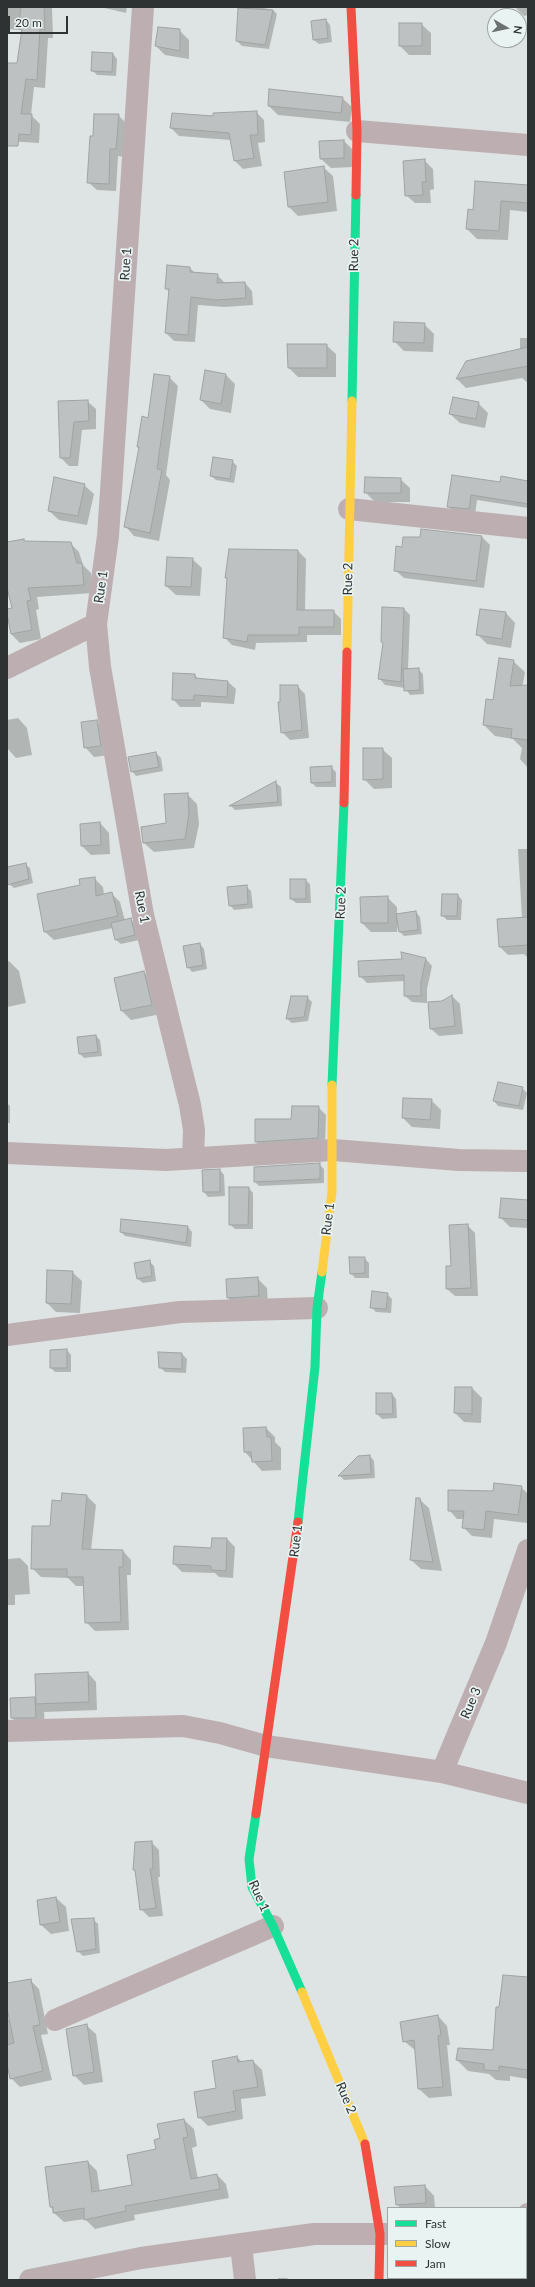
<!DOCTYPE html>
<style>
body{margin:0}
#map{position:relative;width:535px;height:2287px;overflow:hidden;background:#dee4e3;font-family:Lato,sans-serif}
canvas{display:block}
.frame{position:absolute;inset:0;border:8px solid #2f3232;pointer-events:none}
.legend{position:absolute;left:387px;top:2207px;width:140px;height:72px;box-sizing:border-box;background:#e9f3f1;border:1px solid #9fa6a5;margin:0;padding:5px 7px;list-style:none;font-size:12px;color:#2f3232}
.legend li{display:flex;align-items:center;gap:8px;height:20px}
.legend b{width:20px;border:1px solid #9fa6a5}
.north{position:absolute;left:487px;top:8px;width:40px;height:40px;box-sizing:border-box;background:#e9f3f1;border:1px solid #9fa6a5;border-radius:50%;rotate:99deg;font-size:11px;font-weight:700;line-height:16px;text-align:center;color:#2f3232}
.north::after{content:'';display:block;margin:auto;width:14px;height:18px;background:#6c7070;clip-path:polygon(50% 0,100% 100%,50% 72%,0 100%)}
.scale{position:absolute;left:8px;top:16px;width:60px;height:18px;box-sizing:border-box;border:2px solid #2f3232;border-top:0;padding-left:5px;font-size:12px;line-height:14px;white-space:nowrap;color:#2f3232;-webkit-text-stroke:3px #e9f3f1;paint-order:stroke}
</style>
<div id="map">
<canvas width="535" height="2287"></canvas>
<div class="frame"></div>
<ul class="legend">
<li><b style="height:5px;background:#16e098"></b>Fast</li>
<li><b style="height:5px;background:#ffcf43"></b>Slow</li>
<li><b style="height:5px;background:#f24e42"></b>Jam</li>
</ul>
<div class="north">N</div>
<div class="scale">20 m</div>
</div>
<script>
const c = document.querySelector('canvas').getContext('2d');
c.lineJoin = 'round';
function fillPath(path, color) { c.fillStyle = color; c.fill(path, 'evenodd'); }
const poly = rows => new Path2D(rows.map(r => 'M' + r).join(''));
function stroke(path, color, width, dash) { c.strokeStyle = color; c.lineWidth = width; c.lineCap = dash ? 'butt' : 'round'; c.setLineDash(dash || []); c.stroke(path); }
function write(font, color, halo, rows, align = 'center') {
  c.font = font + ' Lato,sans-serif'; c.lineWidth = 3.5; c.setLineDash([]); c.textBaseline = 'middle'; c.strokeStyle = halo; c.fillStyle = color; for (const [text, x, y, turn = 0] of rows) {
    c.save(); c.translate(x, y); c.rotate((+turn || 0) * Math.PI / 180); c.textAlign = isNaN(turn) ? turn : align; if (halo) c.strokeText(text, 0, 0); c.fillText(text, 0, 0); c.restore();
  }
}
const shadow = poly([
 [7,7,52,8,53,38,48,38,45,88,34,87,31,115,40,124,39,143,7,141,7,64,18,64,23,32,20,30,7,29],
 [100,7,127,7,126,13],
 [239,7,259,7,273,10,277,14,269,49,242,46,237,41],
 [515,7,528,7,528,15,524,16],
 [326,20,330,25,332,42,319,44,314,40],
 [421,24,431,33,431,55,409,55,400,46],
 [179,30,189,40,189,59,165,55,156,46],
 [113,54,117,59,116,76,97,75,92,70],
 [342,98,352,107,350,122,278,115,269,106],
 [256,112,264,120,265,142,258,143,262,166,243,169,235,161,231,140,179,136,171,128,214,117],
 [118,115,126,123,124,157,118,156,116,191,97,190,88,182,94,137],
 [344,141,353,150,353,167,331,168,321,159,320,142],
 [424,160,433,169,434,189,430,190,431,203,415,203,406,195],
 [323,167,333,176,337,211,298,216,289,207],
 [528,186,528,212,510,210,508,240,477,239,467,229,469,210,474,211],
 [190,268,195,273,217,275,225,283,245,283,252,291,253,305,224,307,198,305,195,342,174,341,166,333,169,292,166,288],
 [424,324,434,334,433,352,404,351,394,341],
 [520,338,528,338,528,383,522,378,466,388,457,379,520,350],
 [326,345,336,354,336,377,298,377,289,368],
 [226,375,235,384,231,413,210,409,201,400],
 [169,377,178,386,166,475,170,480,159,541,134,536,126,527,140,448,138,446],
 [87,401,96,409,96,429,82,430,78,466,69,466,61,458,59,402],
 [478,403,488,413,485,428,460,423,450,414],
 [232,461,237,466,234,483,216,480,211,476],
 [453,476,501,483,502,477,528,481,528,508,477,500,475,515,454,513,448,506],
 [400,479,410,488,410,502,375,502,365,492],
 [84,485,94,494,87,525,59,520,49,511],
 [422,530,482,537,490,545,484,588,404,578,395,570,403,548,421,538],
 [23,540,25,542,70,543,79,552,83,565,91,573,92,593,37,597,39,609,36,610,41,639,20,643,11,634,13,609,7,543],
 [298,551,306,559,305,611,333,611,341,619,341,635,307,635,307,642,256,643,255,650,232,645,224,637,228,580,226,578],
 [192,559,202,568,200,596,176,595,166,586],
 [404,609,410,615,408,670,418,669,423,674,424,694,410,695,405,688,385,685,379,678],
 [481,610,506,613,515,623,511,648,487,644,478,635],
 [513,661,525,672,522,689,528,690,528,768,520,759,522,748,513,739,495,736,484,725],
 [195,675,199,680,228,682,236,689,234,704,201,702,201,707,180,707,173,699],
 [297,686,305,694,309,738,290,740,282,732,281,703],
 [18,718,27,728,32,755,16,758,7,748,7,720],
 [96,721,106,731,110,755,94,757,85,747],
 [382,749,392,758,392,788,374,789,364,779],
 [156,753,161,758,163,771,136,776,132,771],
 [331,767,336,772,336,787,316,787,312,783],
 [276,783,281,787,282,806,235,810,231,806],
 [187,794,197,804,199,824,194,848,154,852,144,843,167,824],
 [100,823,109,833,110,854,91,855,82,846],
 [518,849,528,849,528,958,524,954,508,955,500,947,522,918],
 [25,864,30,868,33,883,14,888,9,884,7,868],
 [94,878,103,887,104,895,111,893,120,902,125,921,131,919,135,924,139,940,121,944,116,940,113,928,54,940,45,932,81,886],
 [305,880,310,884,311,903,296,903,291,899],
 [246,886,251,891,253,908,234,910,230,905],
 [458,895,462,900,461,920,447,920,442,915],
 [387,897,397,907,397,914,416,912,420,917,422,934,404,936,400,932,398,922,397,932,371,932,362,923],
 [200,944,204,949,207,969,192,972,188,967],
 [426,959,432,966,427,989,427,1003,412,1002,405,996,405,981,367,983,360,976],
 [9,961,19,971,26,1003,7,1007,7,962],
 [144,972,153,982,161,1014,131,1020,122,1011],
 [452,996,460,1004,463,1034,439,1036,431,1029,442,1002],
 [307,997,312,1002,308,1021,292,1023,287,1019],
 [96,1036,100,1040,102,1056,84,1058,80,1054],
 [522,1088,527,1093,523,1110,498,1106,494,1101],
 [431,1100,441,1110,440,1129,412,1127,403,1118],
 [7,1103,10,1106,10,1123,7,1123],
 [318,1107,326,1115,325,1146,263,1150,256,1142],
 [319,1164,324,1169,324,1183,259,1186,255,1182],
 [220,1170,224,1175,225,1196,208,1197,204,1192,203,1171],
 [249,1188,253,1193,253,1229,235,1229,230,1224],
 [528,1201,528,1228,510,1227,500,1217],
 [467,1225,475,1233,478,1296,455,1296,447,1289,452,1267],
 [188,1227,192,1232,191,1247,125,1236,121,1232],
 [364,1258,369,1263,369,1278,355,1278,351,1273],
 [149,1261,154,1266,156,1281,143,1283,138,1279],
 [72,1272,82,1281,80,1313,56,1312,47,1303],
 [258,1279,267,1288,268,1305,237,1307,228,1298],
 [387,1294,392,1299,391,1313,376,1312,371,1307],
 [67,1350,71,1355,71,1372,55,1372,51,1368],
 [182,1354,187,1359,186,1373,165,1372,160,1367],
 [456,1388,472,1388,482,1398,481,1423,464,1422,455,1413],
 [392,1394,396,1399,397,1418,382,1419,377,1414],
 [266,1428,275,1437,275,1442,281,1448,281,1470,262,1471,245,1452],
 [370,1456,374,1461,375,1478,344,1480,340,1476,358,1457],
 [521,1487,528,1494,527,1523,494,1519,492,1538,472,1536,463,1527,464,1519,457,1519,449,1510,494,1492],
 [87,1496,96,1505,91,1550,123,1551,131,1560,131,1575,127,1575,129,1630,95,1631,86,1622,84,1586,76,1586,68,1578,41,1577,32,1568,62,1502],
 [419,1499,429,1508,442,1571,421,1569,411,1560],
 [213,1539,227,1539,235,1547,233,1578,219,1577,215,1573,182,1572,174,1564,212,1549],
 [20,1558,28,1566,30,1594,15,1595,15,1605,7,1605,7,1559],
 [88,1673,96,1682,97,1710,44,1712,45,1727,22,1727,12,1718,35,1698,37,1699],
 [151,1842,159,1850,160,1877,158,1877,163,1916,149,1917,141,1909,136,1872,134,1870],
 [56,1898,66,1907,69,1931,51,1934,41,1925],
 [93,1919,98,1924,100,1953,83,1956,78,1951],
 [30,1980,39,1989,48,2034,41,2035,52,2080,20,2087,11,2078,7,2059,7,2020,10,2019,7,2003,7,1984],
 [528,1986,528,2079,510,2076,510,2081,496,2080,489,2074,468,2071,457,2060,494,2051,500,2009],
 [438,2016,447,2026,450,2045,447,2045,452,2096,429,2098,419,2089,416,2051,404,2041],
 [86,2025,96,2034,103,2082,84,2085,74,2075],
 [237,2057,243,2063,253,2061,262,2070,266,2096,241,2099,243,2119,208,2126,199,2117],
 [184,2120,194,2129,197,2146,192,2148,198,2179,217,2175,226,2184,229,2198,134,2215,135,2220,95,2229,85,2219,64,2222,54,2213,51,2207,88,2162,97,2171,100,2192,133,2186,157,2150,161,2139],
 [425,2186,434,2196,435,2208,400,2208,397,2204],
 [278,2278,287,2278,289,2280,278,2280]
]);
const building = poly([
 [21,7,44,7,45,30,40,29,37,80,26,79,21,114,32,114,31,135,19,134,18,146,7,146,7,63,17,63,22,29,18,29,21,7],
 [238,8,273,10,265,45,236,41,238,8],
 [326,19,328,38,313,40,311,21,326,19],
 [399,23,422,23,422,46,399,46,399,23],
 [158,27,180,29,180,51,155,46,158,27],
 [92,52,113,53,112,72,91,71,92,52],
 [269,89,343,97,341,113,268,106,269,89],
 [257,111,258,135,250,135,254,158,234,161,229,133,170,128,172,113,213,116,213,113,257,111],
 [94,114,119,114,116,149,110,149,109,184,87,183,90,136,93,136,94,114],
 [344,140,344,158,320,159,319,141,344,140],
 [425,159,426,182,422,182,423,195,405,196,403,161,425,159],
 [324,166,328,202,288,207,284,172,324,166],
 [475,181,528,185,528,203,501,201,499,231,466,229,468,209,473,210,475,181],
 [167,265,190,267,190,272,218,274,217,283,245,282,246,298,216,300,191,297,188,335,165,333,169,289,165,289,167,265],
 [394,322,425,323,424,343,393,342,394,322],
 [287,344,327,344,327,368,288,368,287,344],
 [528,347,528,366,456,379,466,361,528,347],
 [205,370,226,374,221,404,200,400,205,370],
 [154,374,170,376,157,469,162,470,150,533,124,527,139,447,137,447,142,416,148,418,154,374],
 [453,397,479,402,476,419,449,414,453,397],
 [88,400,89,421,74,422,70,458,60,458,58,401,88,400],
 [213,457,233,460,230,479,210,476,213,457],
 [452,475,500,482,501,476,528,481,528,504,471,495,469,509,447,507,452,475],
 [54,477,85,484,78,516,48,511,54,477],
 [365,477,401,478,401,493,364,493,365,477],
 [421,529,482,536,476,581,394,571,396,546,402,547,403,537,420,537,421,529],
 [24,539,24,541,71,542,77,563,82,563,84,585,28,588,31,600,27,601,32,630,11,634,7,614,7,609,12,608,7,588,7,542,24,539],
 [229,549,298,550,297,610,334,610,334,627,299,627,299,635,248,635,247,642,223,638,227,578,225,578,229,549],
 [167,557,193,558,191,587,165,586,167,557],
 [382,607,404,608,401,682,378,679,383,643,381,642,382,607],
 [480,609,506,612,502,639,476,635,480,609],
 [499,658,514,660,510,686,528,685,528,740,511,738,512,729,483,725,486,699,493,700,499,658],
 [419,668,420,690,404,691,403,669,419,668],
 [173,673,195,674,195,678,228,681,227,697,194,695,194,700,172,700,173,673],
 [280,685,298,685,302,730,281,733,278,702,280,702,280,685],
 [97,720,101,746,84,748,81,722,97,720],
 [363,748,383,748,383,779,363,780,363,748],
 [156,752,159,767,131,772,128,757,156,752],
 [332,766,332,782,311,783,310,767,332,766],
 [276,781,278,802,229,806,276,781],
 [188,793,189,814,185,839,143,843,141,827,166,823,164,794,188,793],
 [100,822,101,845,81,846,80,824,100,822],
 [26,863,29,879,7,885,7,867,26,863],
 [95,877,96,896,112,892,118,916,44,932,37,894,80,885,79,879,95,877],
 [290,879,306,879,306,899,290,899,290,879],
 [247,885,248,904,229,906,227,887,247,885],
 [442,894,458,894,457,916,441,916,442,894],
 [388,896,388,923,361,923,360,897,388,896],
 [416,911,418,930,399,932,396,914,416,911],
 [528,917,528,945,499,947,497,919,528,917],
 [131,918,135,935,115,940,111,923,131,918],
 [200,943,203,965,187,968,183,946,200,943],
 [401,952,426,958,421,982,421,996,404,996,404,975,359,977,358,961,402,959,401,952],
 [144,971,152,1005,121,1011,114,978,144,971],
 [452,995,455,1026,430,1029,428,1002,442,1001,452,995],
 [291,996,308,996,304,1017,286,1019,291,996],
 [96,1035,98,1052,79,1054,77,1037,96,1035],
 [498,1082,523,1087,519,1106,493,1101,498,1082],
 [403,1098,432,1099,430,1120,402,1118,403,1098],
 [292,1106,319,1106,318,1138,255,1142,255,1119,291,1119,292,1106],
 [320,1163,320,1179,254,1182,254,1167,320,1163],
 [220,1169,220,1192,203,1192,202,1170,220,1169],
 [229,1187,249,1187,248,1225,229,1225,229,1187],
 [501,1198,528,1200,528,1220,499,1218,501,1198],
 [121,1219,188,1226,186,1243,120,1232,121,1219],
 [468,1224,471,1288,446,1289,446,1266,451,1266,449,1225,468,1224],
 [349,1257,365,1257,365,1273,350,1274,349,1257],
 [150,1260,152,1276,137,1279,134,1263,150,1260],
 [47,1270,73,1271,71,1304,46,1303,47,1270],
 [258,1277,259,1296,227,1298,226,1279,258,1277],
 [372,1291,388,1293,386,1309,370,1308,372,1291],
 [67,1349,67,1368,50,1368,50,1350,67,1349],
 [158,1352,182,1353,182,1369,159,1368,158,1352],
 [455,1387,472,1387,472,1414,454,1413,455,1387],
 [376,1393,392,1393,393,1414,376,1414,376,1393],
 [266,1427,267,1437,271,1437,272,1461,252,1462,251,1452,244,1452,243,1428,266,1427],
 [370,1455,371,1474,338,1476,358,1456,370,1455],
 [494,1483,522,1486,518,1515,486,1511,484,1530,462,1528,464,1511,448,1511,448,1490,493,1491,494,1483],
 [62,1493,87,1495,82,1549,123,1550,123,1567,119,1567,121,1622,85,1623,83,1577,67,1577,67,1569,31,1569,32,1526,50,1526,52,1500,61,1501,62,1493],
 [416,1498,420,1498,433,1562,410,1560,416,1498],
 [212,1538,227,1538,226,1571,211,1570,211,1566,173,1564,174,1546,211,1548,212,1538],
 [88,1672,89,1702,36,1704,35,1674,88,1672],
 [35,1697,36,1718,11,1718,10,1698,35,1697],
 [152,1841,153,1869,150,1869,156,1908,140,1910,135,1870,133,1870,135,1842,152,1841],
 [56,1897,60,1922,40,1925,37,1900,56,1897],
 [94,1918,96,1949,77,1952,71,1919,94,1918],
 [503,1975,528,1977,528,2070,499,2066,499,2071,484,2070,484,2064,456,2060,458,2048,493,2050,496,2007,499,2007,503,1975],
 [31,1979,40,2025,33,2026,43,2071,10,2079,7,2064,7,2045,14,2043,7,2008,7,1983,31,1979],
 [438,2015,441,2035,438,2036,443,2087,418,2089,414,2040,403,2042,400,2022,438,2015],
 [87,2024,94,2072,73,2076,66,2029,87,2024],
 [237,2056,238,2062,253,2060,258,2087,233,2091,236,2111,198,2118,194,2092,216,2088,212,2061,237,2056],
 [184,2119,188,2137,183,2138,191,2179,217,2174,220,2189,125,2206,126,2211,84,2220,84,2208,53,2213,53,2207,50,2207,45,2167,88,2161,92,2192,132,2185,127,2155,156,2149,154,2140,160,2138,157,2124,184,2119],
 [425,2185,426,2203,396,2205,394,2187,425,2185]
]);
const street = poly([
 [143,7,108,536,96,624,100,667,143,915,190,1105,194,1130,193,1158],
 [357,131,528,145],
 [349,509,528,528],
 [7,668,96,624],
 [7,1153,166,1160,333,1150,459,1160,528,1161],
 [7,1335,180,1312,317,1308],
 [7,1731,183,1726,220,1733,266,1746,442,1772,528,1793],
 [442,1772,496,1643,528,1550],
 [55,2020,273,1926],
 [526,2216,528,2214],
 [241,2245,245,2280],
 [30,2280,141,2258,314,2234,388,2234]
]);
const fast = poly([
 [352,401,356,195],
 [332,1085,344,803],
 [298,1522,315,1367,317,1308,322,1272],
 [256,1814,249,1859,252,1887,273,1926,302,1992]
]);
const slow = poly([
 [347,652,352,401],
 [322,1272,332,1192,332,1085],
 [302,1992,365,2144]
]);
const jam = poly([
 [351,7,357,131,356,195],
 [344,803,347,652],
 [256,1814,298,1522],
 [365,2144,380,2234,379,2280]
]);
const streetNames = [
 ["Rue 2",354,255,-89],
 ["Rue 1",126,264,-86],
 ["Rue 2",348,579,-89],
 ["Rue 1",101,587,-82],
 ["Rue 2",341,903,-88],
 ["Rue 1",142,907,79],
 ["Rue 1",328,1219,-83],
 ["Rue 1",296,1541,-83],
 ["Rue 3",471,1703,-67],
 ["Rue 1",259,1896,66],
 ["Rue 2",346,2098,67]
];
fillPath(shadow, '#0003');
fillPath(building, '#bdc1c1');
stroke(building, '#9fa3a2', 1);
stroke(street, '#bdaeb1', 22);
stroke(fast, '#16e098', 9);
stroke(slow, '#ffcf43', 9);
stroke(jam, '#f24e42', 9);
write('13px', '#2f3232', '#e9f3f1', streetNames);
</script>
